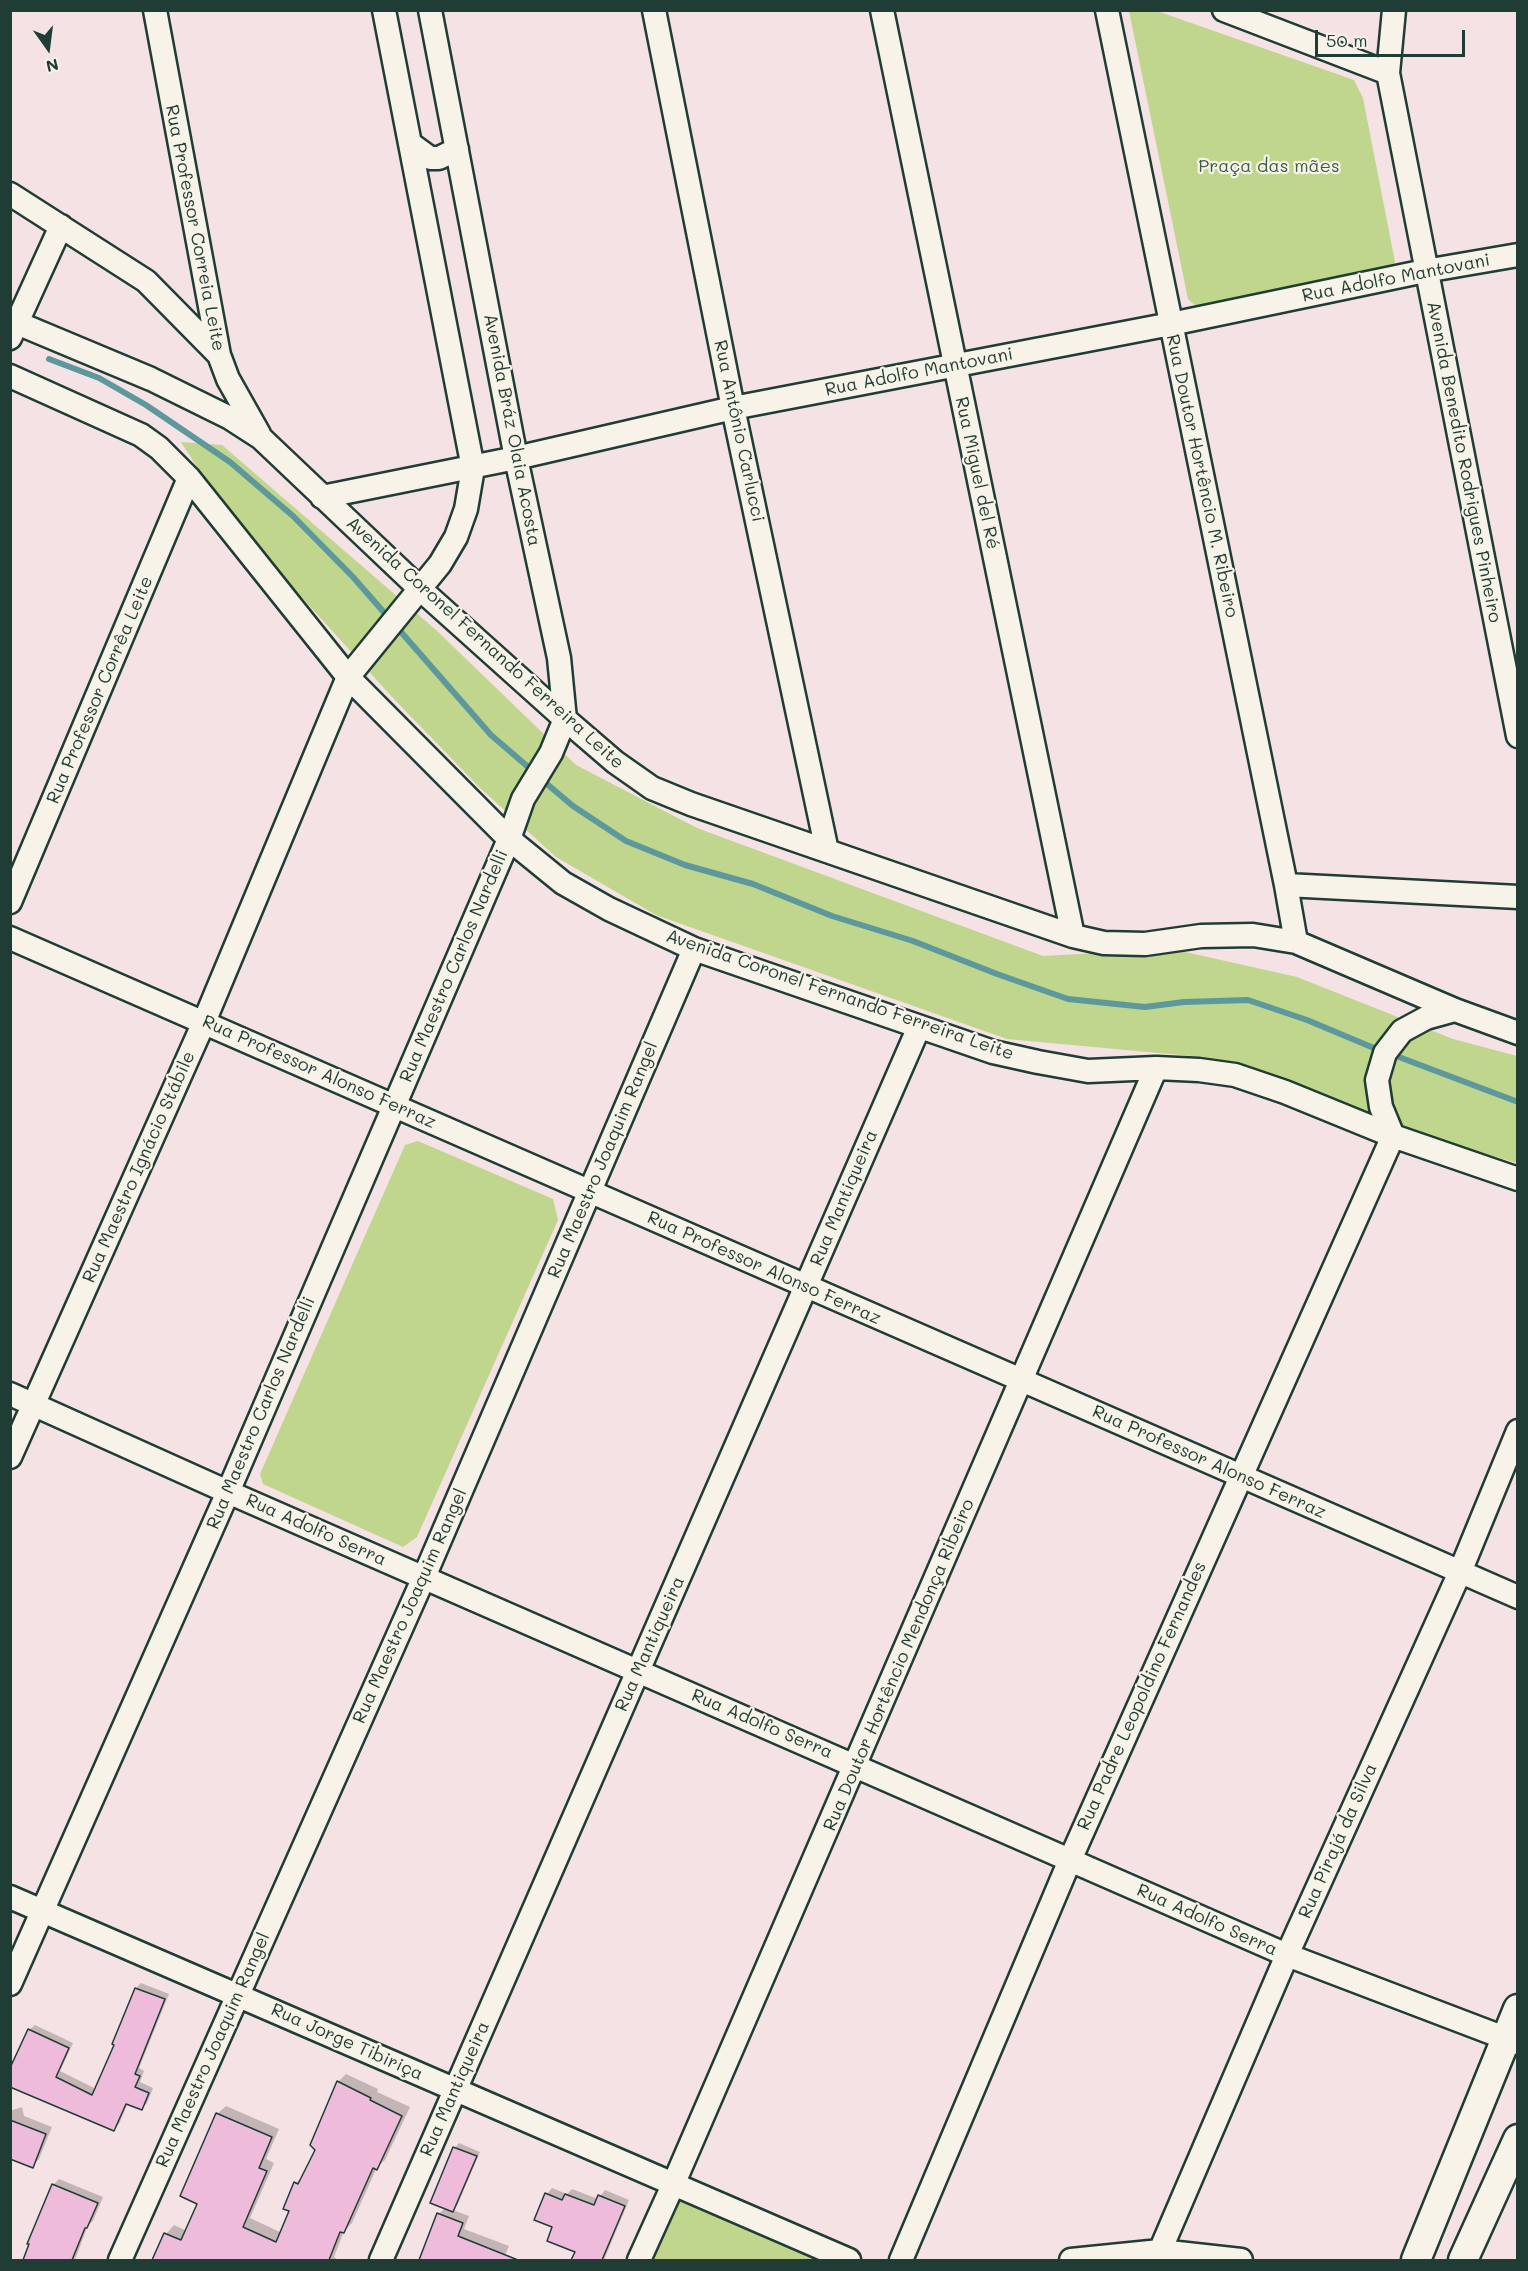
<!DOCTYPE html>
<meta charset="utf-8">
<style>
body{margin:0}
#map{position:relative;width:1528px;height:2271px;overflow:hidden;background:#f4e2e4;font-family:Mali,sans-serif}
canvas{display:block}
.frame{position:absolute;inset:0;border:12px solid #1f3d34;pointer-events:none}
.north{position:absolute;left:18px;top:18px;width:60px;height:60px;-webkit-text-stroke:4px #f7f3e8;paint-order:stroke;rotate:166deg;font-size:16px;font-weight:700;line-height:24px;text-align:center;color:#1f3d34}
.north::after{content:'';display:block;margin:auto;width:21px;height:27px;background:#1f3d34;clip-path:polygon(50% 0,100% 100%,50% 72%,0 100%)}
.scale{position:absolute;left:1315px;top:30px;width:150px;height:27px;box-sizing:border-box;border:3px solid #1f3d34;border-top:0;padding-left:8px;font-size:18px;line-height:21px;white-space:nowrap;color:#1f3d34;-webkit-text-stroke:4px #f7f3e8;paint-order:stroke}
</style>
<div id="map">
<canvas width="1528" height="2271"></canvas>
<div class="frame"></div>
<div class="north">N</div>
<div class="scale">50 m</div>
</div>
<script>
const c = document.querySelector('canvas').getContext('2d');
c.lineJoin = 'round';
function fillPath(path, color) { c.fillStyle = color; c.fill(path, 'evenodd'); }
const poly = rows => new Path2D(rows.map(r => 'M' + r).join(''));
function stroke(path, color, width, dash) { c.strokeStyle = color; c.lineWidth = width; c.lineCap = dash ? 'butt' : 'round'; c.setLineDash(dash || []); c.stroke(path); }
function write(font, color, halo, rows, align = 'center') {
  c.font = font + ' Mali,sans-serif'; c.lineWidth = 4.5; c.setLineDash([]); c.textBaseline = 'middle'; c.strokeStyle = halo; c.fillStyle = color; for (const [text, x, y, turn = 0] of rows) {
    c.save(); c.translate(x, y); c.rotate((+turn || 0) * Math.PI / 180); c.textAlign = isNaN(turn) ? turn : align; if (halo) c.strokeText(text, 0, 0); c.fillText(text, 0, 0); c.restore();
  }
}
const green = poly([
 [1129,11,1157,11,1354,80,1363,98,1395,262,1387,271,1198,308,1188,299],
 [181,442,222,445,436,630,576,765,697,828,1043,956,1172,949,1297,977,1453,1039,1517,1056,1517,1163,1452,1144,1304,1089,1202,1057,1007,1039,656,915,556,857,479,787,393,698,230,518],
 [418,1141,553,1199,558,1220,417,1537,403,1547,263,1484,260,1474,405,1145],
 [679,2198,824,2260,650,2260]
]);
const shadow = poly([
 [141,1983,169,1994,139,2068,144,2071,140,2082,153,2088,147,2103,141,2109,128,2103,119,2124,114,2129,10,2085,10,2065,29,2030,35,2025,73,2043,60,2071,96,2089,116,2044,114,2043,136,1988],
 [346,2074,378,2089,377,2092,410,2107,385,2160,377,2167,352,2223,344,2231,334,2257,337,2259,336,2260,241,2260,225,2253,222,2260,163,2260,155,2257,166,2234,174,2225,187,2231,199,2203,217,2114,226,2106,279,2129,266,2159,274,2163,250,2218,282,2233,291,2210,296,2183,304,2175,317,2150,338,2082],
 [22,2107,24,2116,52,2127,39,2159,32,2166,10,2157,10,2111],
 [459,2143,480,2152,457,2206,453,2210,469,2216,464,2229,509,2246,503,2260,420,2260,439,2214,445,2208,455,2148],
 [59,2179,103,2197,93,2221,88,2225,75,2260,24,2260,53,2185],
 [552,2188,567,2194,572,2189,598,2199,605,2190,629,2200,604,2260,573,2260,577,2251,554,2226,547,2194]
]);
const stream = poly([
 [49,359,99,378,146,405,230,462,293,516,353,577,491,735,534,772],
 [541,779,573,806,626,841,685,865,753,884,832,916,913,941,997,974,1068,999,1145,1007,1184,1002,1248,1000,1307,1020,1381,1051],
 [1391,1054,1518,1102]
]);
const building = poly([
 [135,1988,165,1999,135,2074,140,2076,135,2087,149,2093,142,2110,126,2104,114,2131,10,2087,10,2068,28,2029,69,2048,56,2077,92,2095,114,2045,112,2044,135,1988],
 [337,2081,371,2098,370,2100,402,2116,377,2170,373,2168,344,2233,340,2232,329,2260,152,2260,164,2233,181,2240,197,2204,180,2196,216,2113,272,2137,259,2168,267,2171,243,2227,276,2242,289,2211,283,2209,294,2182,298,2184,315,2150,310,2145,337,2081],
 [10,2120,46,2134,33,2168,10,2159,10,2120],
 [453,2147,477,2156,453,2212,430,2203,453,2147],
 [52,2184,98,2203,87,2228,85,2228,72,2260,23,2260,29,2244,27,2244,52,2184],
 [545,2193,562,2200,565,2194,594,2205,598,2195,625,2206,602,2260,571,2260,575,2252,547,2241,552,2227,534,2220,545,2193],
 [437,2213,463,2223,458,2236,518,2260,419,2260,437,2213]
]);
const minor = poly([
 [155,10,219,355,228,379,259,434],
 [654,10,733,408,827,851],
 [882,10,1073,936],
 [1107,10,1286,885,1296,942],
 [1224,10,1388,73],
 [1394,10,1388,73,1518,736],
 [411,144,430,158,439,158,457,149],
 [10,194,146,281,219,355],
 [10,320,151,379,230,418,261,438,419,588,565,719,615,762,652,788,691,804,1073,936,1104,943,1145,944,1201,936,1253,935,1296,942,1455,1010,1518,1033],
 [10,338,61,226],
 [10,376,141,435,159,448,189,478,348,677,509,839,563,883,609,909,694,949,993,1052,1038,1062,1088,1071,1156,1068,1199,1070,1235,1075,1285,1092,1393,1136,1518,1179],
 [322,497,516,458,733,408,1171,324,1425,271,1518,255],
 [1286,885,1518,897],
 [10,902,189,478],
 [10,938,1518,1597],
 [10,1394,228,1492,1287,1955,1518,2043],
 [10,1457,204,1022,348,677,440,564,456,537,466,509,473,468,384,10],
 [10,1897,849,2260],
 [10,1984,228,1492,509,839,523,799,551,753,565,719,559,658,516,458,430,10],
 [1160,2251,1287,1955,1460,1572,1518,1431],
 [120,2260,424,1577,694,949],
 [381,2260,919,1027],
 [639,2260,673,2185,1156,1068],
 [901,2260,1070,1860,1393,1136,1381,1107,1377,1080,1385,1053,1402,1031,1426,1018,1455,1010],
 [1071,2260,1160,2251,1241,2260]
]);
const major = poly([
 [1416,2260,1518,2009],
 [1463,2260,1518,2139]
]);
const parkNames = [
 ["Praça das mães",1269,166]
];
const streetNames = [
 ["Rua Professor Correia Leite",195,228,79],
 ["Rua Adolfo Mantovani",1396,278,-11],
 ["Rua Adolfo Mantovani",919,372,-11],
 ["Avenida Bráz Olaia Acosta",512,430,79],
 ["Rua Antônio Carlucci",739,431,78],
 ["Avenida Benedito Rodrigues Pinheiro",1464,462,79],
 ["Rua Miguel del Ré",977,473,78],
 ["Rua Doutor Hortêncio M. Ribeiro",1202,476,78],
 ["Avenida Coronel Fernando Ferreira Leite",485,643,42],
 ["Rua Professor Corrêa Leite",100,690,-67],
 ["Rua Maestro Carlos Nardelli",454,966,-67],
 ["Avenida Coronel Fernando Ferreira Leite",840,995,19],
 ["Rua Professor Alonso Ferraz",319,1072,24],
 ["Rua Maestro Joaquim Rangel",603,1160,-67],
 ["Rua Maestro Ignácio Stábile",139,1167,-66],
 ["Rua Mantiqueira",844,1198,-67],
 ["Rua Professor Alonso Ferraz",764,1268,24],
 ["Rua Maestro Carlos Nardelli",261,1413,-67],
 ["Rua Professor Alonso Ferraz",1209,1462,24],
 ["Rua Adolfo Serra",316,1530,24],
 ["Rua Maestro Joaquim Rangel",410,1606,-66],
 ["Rua Mantiqueira",650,1644,-66],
 ["Rua Doutor Hortêncio Mendonça Ribeiro",899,1665,-67],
 ["Rua Padre Leopoldino Fernandes",1142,1696,-66],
 ["Rua Adolfo Serra",762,1724,23],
 ["Rua Pirajá da Silva",1338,1841,-66],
 ["Rua Adolfo Serra",1207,1920,24],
 ["Rua Jorge Tibiriça",347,2042,24],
 ["Rua Maestro Joaquim Rangel",213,2050,-66],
 ["Rua Mantiqueira",455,2089,-66]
];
fillPath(green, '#bfd68c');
fillPath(shadow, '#0003');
stroke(stream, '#5d999c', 6);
fillPath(building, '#eebbda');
stroke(building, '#1f3d34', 1.5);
stroke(minor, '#1f3d34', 27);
stroke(major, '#1f3d34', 33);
stroke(minor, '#f7f3e8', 22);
stroke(major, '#f7f3e8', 28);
write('18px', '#3f5c46', '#f7f3e8', parkNames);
write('18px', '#1f3d34', '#f7f3e8', streetNames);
</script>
